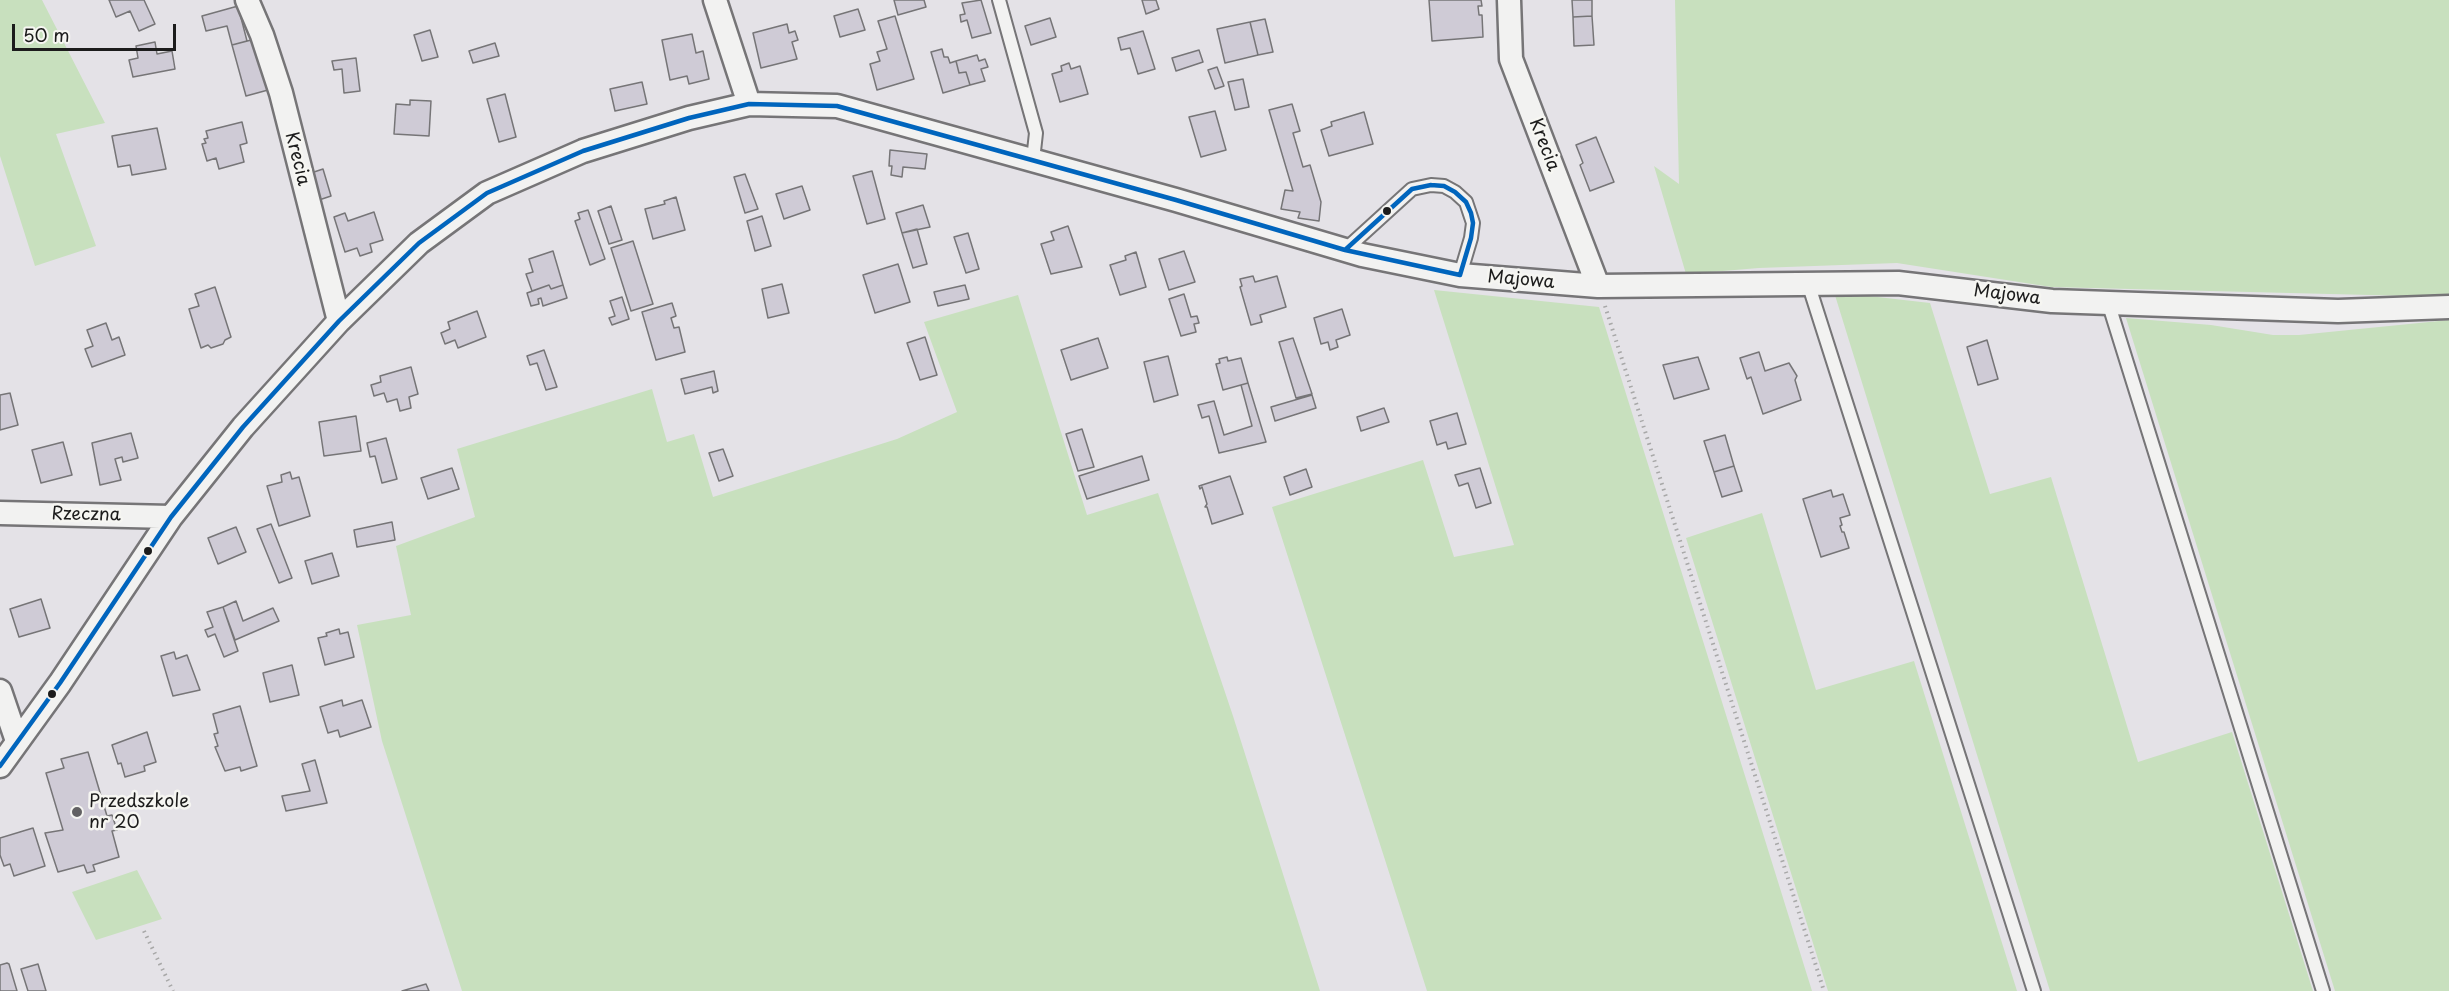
<!DOCTYPE html>
<style>
body{margin:0}
#map{position:relative;width:2449px;height:991px;overflow:hidden;background:#e4e2e7;font-family:"Playpen Sans",sans-serif}
canvas{display:block}
.scale{position:absolute;left:12px;top:24px;width:164px;height:27px;box-sizing:border-box;border:3px solid #1c1c1c;border-top:0;padding-left:8px;font-size:18px;line-height:21px;white-space:nowrap;color:#1c1c1c;-webkit-text-stroke:4px #f6f6f2;paint-order:stroke}
</style>
<div id="map">
<canvas width="2449" height="991"></canvas>
<div class="scale">50 m</div>
</div>
<script>
const c = document.querySelector('canvas').getContext('2d');
c.lineJoin = 'round';
function fillPath(path, color) { c.fillStyle = color; c.fill(path, 'evenodd'); }
const poly = rows => new Path2D(rows.map(r => 'M' + r).join(''));
function stroke(path, color, width, dash) { c.strokeStyle = color; c.lineWidth = width; c.lineCap = dash ? 'butt' : 'round'; c.setLineDash(dash || []); c.stroke(path); }
function write(font, color, halo, rows, align = 'center') {
  c.font = font + ' "Playpen Sans",sans-serif'; c.lineWidth = 5; c.setLineDash([]); c.textBaseline = 'middle'; c.strokeStyle = halo; c.fillStyle = color; for (const [text, x, y, turn = 0] of rows) {
    c.save(); c.translate(x, y); c.rotate((+turn || 0) * Math.PI / 180); c.textAlign = isNaN(turn) ? turn : align; if (halo) c.strokeText(text, 0, 0); c.fillText(text, 0, 0); c.restore();
  }
}
const green = poly([
 [0,0,42,0,105,123,56,134,96,246,35,266,0,156],
 [1675,0,2449,0,2449,297,2051,287,1897,263,1759,268,1686,274,1654,166,1679,184],
 [1434,290,1599,307,1812,991,1427,991,1272,507,1423,460,1454,557,1514,545],
 [1834,292,1930,303,1990,494,2051,477,2138,762,2232,732,2313,991,2050,991],
 [1018,295,1087,515,1158,493,1233,716,1320,991,462,991,382,741,357,625,411,615,396,546,475,517,457,449,652,389,667,442,694,434,713,497,897,439,957,412,924,322],
 [2126,318,2211,325,2273,335,2299,335,2449,320,2449,991,2335,991],
 [1762,513,1816,690,1914,661,2017,991,1828,991,1686,538],
 [137,870,162,919,96,940,72,892]
]);
const building = poly([
 [109,0,144,0,155,24,139,31,130,11,116,17,109,0],
 [894,0,924,0,926,7,898,15,894,0],
 [981,0,991,33,972,38,967,20,961,22,960,15,965,14,962,3,981,0],
 [1142,0,1156,0,1159,9,1146,14,1142,0],
 [1429,0,1481,0,1482,6,1478,6,1479,15,1482,15,1483,37,1432,41,1429,0],
 [1572,0,1592,0,1592,16,1573,17,1572,0],
 [238,6,247,41,232,45,227,26,206,31,202,16,238,6],
 [858,9,865,30,840,37,834,16,858,9],
 [895,16,914,79,877,90,870,64,880,61,877,52,887,49,878,21,895,16],
 [1592,16,1594,45,1574,46,1573,17,1592,16],
 [1050,18,1056,37,1031,45,1025,26,1050,18],
 [1265,19,1273,52,1258,55,1250,22,1265,19],
 [1250,22,1258,55,1225,63,1217,29,1250,22],
 [787,24,789,33,795,31,798,40,792,42,797,59,761,68,753,33,787,24],
 [430,30,438,57,422,61,414,35,430,30],
 [1143,31,1155,69,1138,74,1130,48,1121,50,1118,38,1143,31],
 [692,34,696,53,703,51,709,79,689,84,687,76,670,80,662,40,692,34],
 [255,39,268,90,246,96,232,45,255,39],
 [155,42,157,54,172,51,175,69,133,77,129,60,138,58,136,46,155,42],
 [495,43,499,56,473,63,469,51,495,43],
 [942,49,944,57,948,57,950,63,956,61,959,73,966,72,970,85,943,93,931,52,942,49],
 [1199,50,1203,62,1176,71,1172,58,1199,50],
 [977,55,979,61,985,59,988,67,981,69,985,81,970,85,966,72,959,73,956,61,977,55],
 [356,58,360,91,344,93,342,69,334,70,332,61,356,58],
 [1069,63,1071,69,1080,66,1088,94,1060,102,1052,74,1062,71,1061,66,1069,63],
 [1217,67,1224,86,1215,89,1208,70,1217,67],
 [1243,79,1249,107,1235,110,1228,82,1243,79],
 [642,82,647,104,615,111,610,89,642,82],
 [505,94,516,137,499,142,487,99,505,94],
 [410,100,431,101,429,136,394,134,396,104,410,105,410,100],
 [1292,104,1300,131,1293,133,1303,167,1310,165,1321,202,1319,221,1298,218,1300,212,1281,209,1285,190,1293,191,1269,110,1292,104],
 [1215,111,1226,150,1201,157,1189,117,1215,111],
 [1364,112,1373,144,1329,156,1321,130,1332,126,1331,122,1364,112],
 [242,122,247,143,240,145,244,162,219,169,216,158,207,161,202,144,206,143,204,139,208,138,206,131,242,122],
 [157,128,166,169,132,175,130,165,118,167,112,136,157,128],
 [1596,137,1614,182,1590,191,1580,165,1583,163,1576,145,1596,137],
 [890,150,927,154,925,169,903,167,902,177,891,175,892,166,889,166,890,150],
 [323,169,331,196,319,200,311,173,323,169],
 [872,171,885,219,867,224,853,176,872,171],
 [745,174,758,209,745,213,734,177,745,174],
 [802,186,810,210,784,219,776,194,802,186],
 [676,197,685,230,653,239,645,209,665,204,664,201,676,197],
 [923,205,930,227,902,233,896,213,923,205],
 [611,206,622,240,609,244,598,211,611,206],
 [588,210,605,259,590,265,575,221,580,219,578,213,588,210],
 [374,212,383,240,370,244,372,252,360,256,357,248,345,252,334,217,345,213,348,221,374,212],
 [762,216,771,246,755,251,747,221,762,216],
 [1068,226,1082,267,1051,274,1041,244,1054,240,1051,232,1068,226],
 [917,229,927,264,913,268,902,233,917,229],
 [968,233,979,269,966,273,954,237,968,233],
 [633,241,653,304,631,311,611,248,633,241],
 [553,251,563,285,551,289,549,285,532,291,526,274,533,272,529,259,553,251],
 [1184,251,1195,282,1169,290,1159,259,1184,251],
 [1136,252,1146,287,1120,295,1110,265,1126,260,1125,256,1136,252],
 [898,264,910,302,875,313,863,275,898,264],
 [1253,276,1255,282,1277,276,1286,307,1260,315,1262,322,1251,325,1240,287,1242,286,1240,279,1253,276],
 [782,284,789,313,768,318,762,289,782,284],
 [549,285,551,289,563,285,567,298,543,306,541,298,538,299,539,304,531,306,527,293,549,285],
 [965,285,969,299,938,306,934,292,965,285],
 [215,287,231,337,225,340,223,344,211,348,208,345,201,348,189,309,199,306,195,294,215,287],
 [1184,294,1191,317,1197,316,1199,323,1194,324,1196,332,1181,336,1169,299,1184,294],
 [622,297,629,319,612,325,609,318,615,316,610,301,622,297],
 [672,303,676,316,671,318,674,328,679,327,685,352,656,360,642,312,672,303],
 [1342,309,1350,335,1336,340,1338,347,1330,350,1328,342,1321,344,1314,318,1342,309],
 [477,311,486,337,458,348,455,340,445,344,441,333,450,329,448,322,477,311],
 [106,323,112,340,119,337,125,355,92,367,85,349,93,346,87,330,106,323],
 [925,337,937,375,920,380,907,343,925,337],
 [1098,338,1108,368,1071,380,1061,350,1098,338],
 [1293,338,1312,394,1296,398,1279,342,1293,338],
 [1987,340,1998,379,1978,385,1967,347,1987,340],
 [544,350,557,387,546,390,537,363,530,365,527,356,544,350],
 [1759,352,1765,371,1789,363,1797,376,1795,380,1801,400,1763,414,1751,377,1747,379,1740,358,1759,352],
 [1168,356,1178,395,1154,402,1144,362,1168,356],
 [1227,357,1228,361,1241,358,1248,383,1223,390,1216,364,1220,363,1219,359,1227,357],
 [1698,357,1709,389,1674,399,1663,365,1698,357],
 [411,367,418,394,409,397,411,408,400,411,397,399,387,402,384,393,374,396,371,385,381,382,380,376,411,367],
 [714,371,718,391,713,393,712,387,685,394,681,379,714,371],
 [1248,383,1266,442,1219,453,1209,416,1202,418,1198,405,1214,401,1224,435,1252,426,1241,385,1248,383],
 [10,393,18,425,0,430,0,395,10,393],
 [1312,395,1316,408,1275,421,1271,407,1312,395],
 [1384,408,1389,422,1361,431,1357,417,1384,408],
 [1457,413,1466,444,1448,449,1446,442,1437,445,1430,421,1457,413],
 [356,416,361,451,324,456,319,422,356,416],
 [1082,429,1094,467,1078,471,1066,434,1082,429],
 [131,433,138,458,123,462,122,457,115,459,121,480,100,485,92,443,131,433],
 [1725,435,1734,466,1714,472,1704,441,1725,435],
 [386,438,397,479,382,483,375,456,370,457,367,443,386,438],
 [63,442,72,475,41,483,32,450,63,442],
 [723,449,733,476,719,481,709,453,723,449],
 [1142,456,1149,480,1087,499,1079,476,1142,456],
 [1734,466,1742,491,1722,497,1714,472,1734,466],
 [452,468,459,489,428,499,421,478,452,468],
 [1480,468,1491,503,1476,508,1468,483,1459,486,1455,475,1480,468],
 [1306,469,1312,487,1290,495,1284,477,1306,469],
 [290,472,292,479,299,477,310,516,279,526,267,486,282,482,281,475,290,472],
 [1230,476,1243,514,1212,524,1207,507,1205,507,1207,504,1202,487,1200,489,1199,486,1230,476],
 [1831,490,1833,497,1843,494,1850,515,1840,518,1842,525,1840,526,1842,532,1844,532,1849,548,1821,557,1803,499,1831,490],
 [392,522,395,540,357,547,354,530,392,522],
 [271,524,292,578,279,583,257,529,271,524],
 [236,527,246,552,218,564,208,538,236,527],
 [332,553,339,576,312,584,305,561,332,553],
 [41,599,50,628,19,637,10,609,41,599],
 [236,601,243,621,273,608,279,621,235,640,223,607,236,601],
 [223,607,238,651,224,657,215,634,208,637,205,630,213,627,207,612,223,607],
 [339,629,340,634,348,632,354,657,325,665,318,638,327,636,326,633,339,629],
 [174,652,176,659,187,655,200,690,173,696,161,656,174,652],
 [292,665,299,695,270,702,263,673,292,665],
 [342,700,343,706,362,700,371,727,340,737,338,730,328,733,320,707,342,700],
 [240,706,257,766,241,771,240,767,225,771,215,747,218,746,214,734,218,733,213,714,240,706],
 [147,732,156,762,144,766,145,771,125,777,121,763,118,764,112,745,147,732],
 [88,752,107,816,112,815,117,830,112,831,119,857,93,865,95,871,87,873,84,865,58,872,45,833,63,830,46,773,64,768,61,759,88,752],
 [315,760,327,803,286,811,282,796,310,791,302,764,315,760],
 [33,828,45,866,14,876,10,864,4,866,0,855,0,838,33,828],
 [7,963,9,964,17,991,0,991,0,965,7,963],
 [38,964,46,991,28,991,21,969,38,964],
 [426,984,429,991,402,991,426,984]
]);
const path = poly([
 [1605,306,1824,991],
 [144,931,173,991]
]);
const service = poly([
 [999,0,1036,133,1033,160],
 [1345,250,1412,189,1431,185,1444,186,1455,192,1466,202,1473,223,1471,238,1460,275],
 [1808,283,2034,991],
 [2108,302,2323,991]
]);
const minor = poly([
 [247,0,262,35,281,93,339,321],
 [715,0,749,104],
 [1509,0,1511,59,1598,286],
 [0,513,171,517],
 [0,691,17,741],
 [0,766,60,683,171,517,243,427,339,321,419,243,487,193,583,151,689,118,749,104,837,106,1176,200,1362,255,1460,275,1598,286,1898,283,2052,301,2338,311,2449,307]
]);
const bus1 = poly([
 [1431,185,1444,186,1455,192,1466,202,1471,213,1473,223,1471,238,1460,275,1345,250,1412,189,1431,185],
 [0,766,60,683,171,517,243,427,339,321,419,243,487,193,583,151,689,118,749,104,837,106,1176,200,1345,250]
]);
const markers = [
 [1387,211,5,"#1c1c1c"],
 [148,551,5,"#1c1c1c"],
 [52,694,5,"#1c1c1c"],
 [77,812,6,"#626163"]
];
const streetNames = [
 ["Krecia",1544,145,69],
 ["Krecia",297,159,76],
 ["Majowa",1521,280,5],
 ["Majowa",2007,295,7],
 ["Rzeczna",86,515,1]
];
const poiNames = [
 ["Przedszkole",89,802],
 ["nr 20",89,823]
];
fillPath(green, '#c8e0be');
fillPath(building, '#cfcbd6');
stroke(building, '#767577', 1.5);
stroke(service, '#767577', 16);
stroke(minor, '#767577', 27);
stroke(path, '#a8a8a8', 4, [1.5, 4.5]);
stroke(service, '#f2f2f1', 12);
stroke(minor, '#f2f2f1', 22);
stroke(bus1, '#0065bd', 4.5);
for (const [x, y, r, color] of markers) { const dot = new Path2D(); dot.arc(x, y, r, 0, 2 * Math.PI); c.fillStyle = color; c.fill(dot); stroke(dot, '#f6f6f2', 2); }
write('18px', '#1c1c1c', '#f6f6f2', streetNames);
write('18px', '#1c1c1c', '#f6f6f2', poiNames, 'left');
</script>
